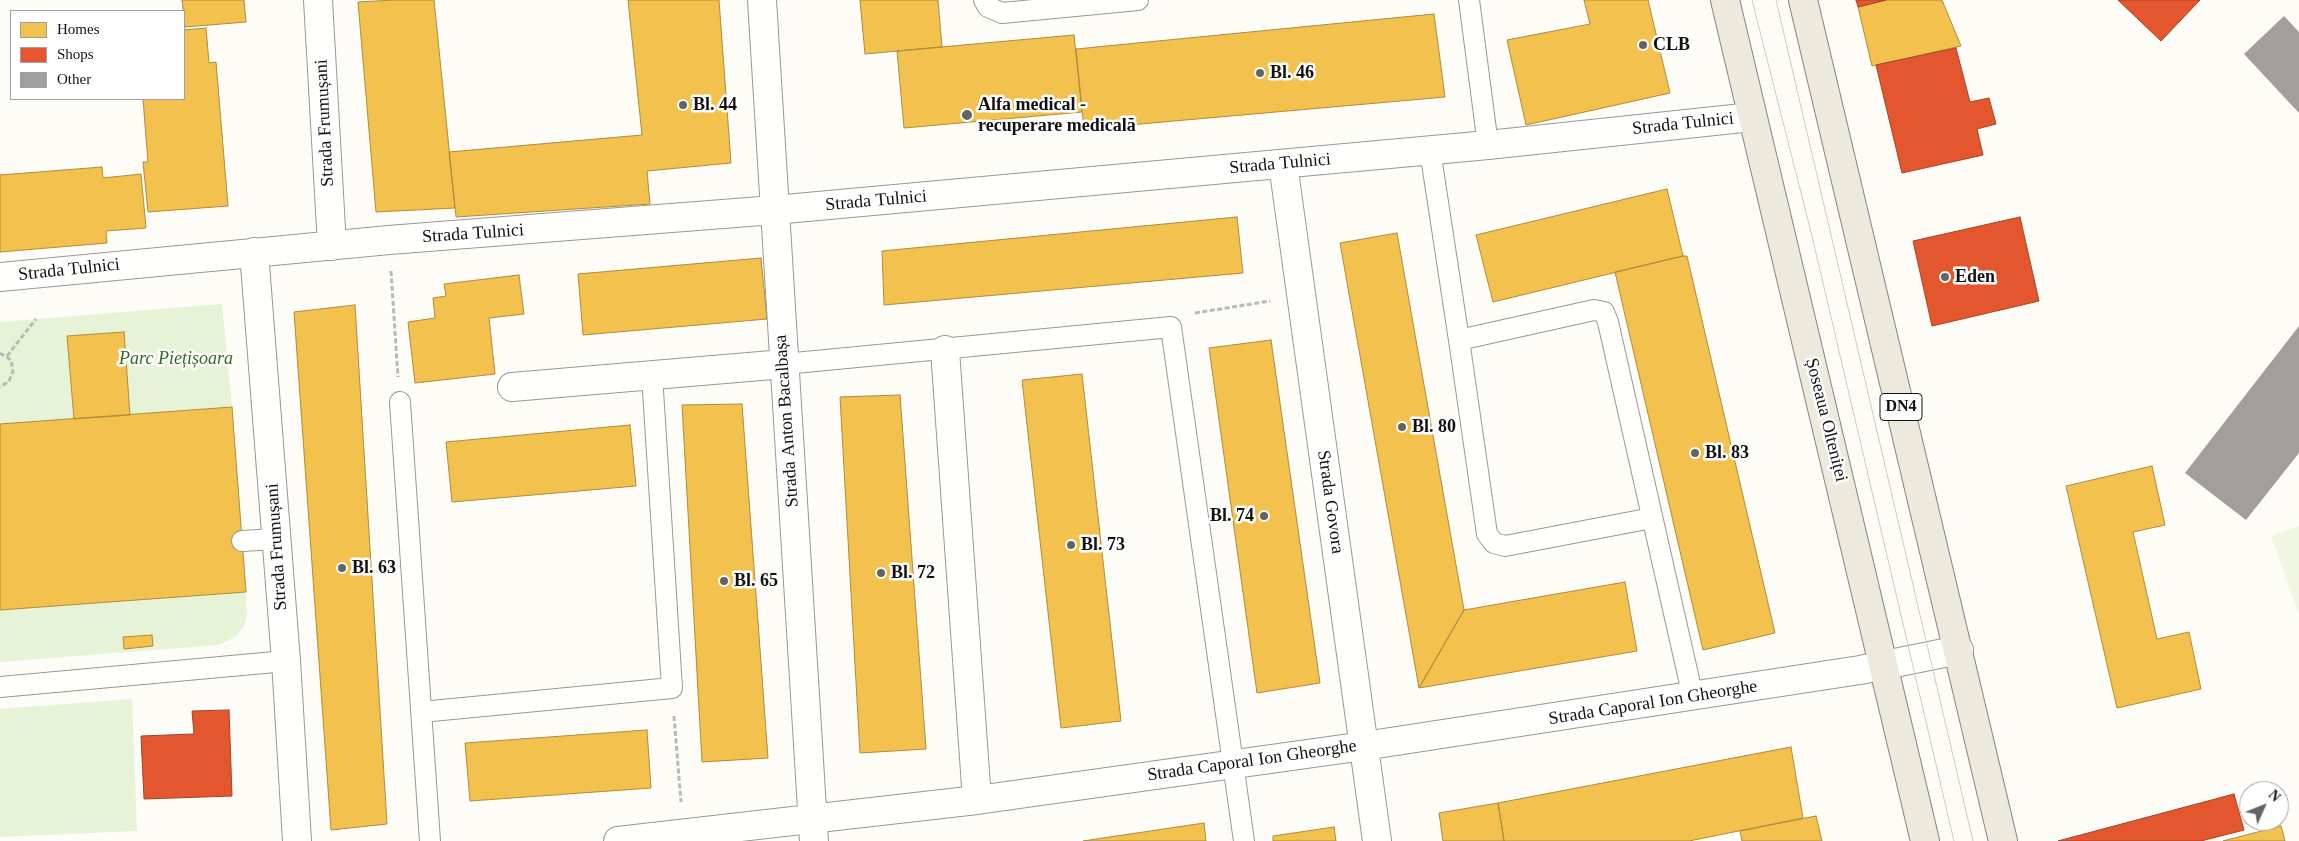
<!DOCTYPE html>
<meta charset="utf-8">
<style>
body{margin:0}
#map{position:relative;width:2299px;height:841px;overflow:hidden;background:#fdfcf7;font-family:"Times New Roman",serif}
canvas{display:block}
.legend{position:absolute;left:10px;top:10px;width:175px;height:90px;box-sizing:border-box;background:#fff;border:1px solid #a0a0a0;margin:0;padding:6px 9px;list-style:none;font-size:15px;color:#111}
.legend li{display:flex;align-items:center;gap:10px;height:25px}
.legend b{width:25px;border:1px solid #a0a0a0}
.north{position:absolute;left:2239px;top:781px;width:50px;height:50px;box-sizing:border-box;background:#fff;border:1px solid #a0a0a0;border-radius:50%;rotate:46deg;font-size:14px;font-weight:700;line-height:20px;text-align:center;color:#111}
.north::after{content:'';display:block;margin:auto;width:18px;height:22px;background:#646362;clip-path:polygon(50% 0,100% 100%,50% 72%,0 100%)}
</style>
<div id="map">
<canvas width="2299" height="841"></canvas>
<ul class="legend">
<li><b style="height:14px;background:#f2c14e"></b>Homes</li>
<li><b style="height:14px;background:#e4572e"></b>Shops</li>
<li><b style="height:14px;background:#a19f9c"></b>Other</li>
</ul>
<div class="north">N</div>
</div>
<script>
const c = document.querySelector('canvas').getContext('2d');
c.lineJoin = 'round';
function fillPath(path, color) { c.fillStyle = color; c.fill(path, 'evenodd'); }
const poly = rows => new Path2D(rows.map(r => 'M' + r).join(''));
function stroke(path, color, width, dash) { c.strokeStyle = color; c.lineWidth = width; c.lineCap = dash ? 'butt' : 'round'; c.setLineDash(dash || []); c.stroke(path); }
function write(font, color, halo, rows, align = 'center') {
  c.font = font + ' "Times New Roman",serif'; c.lineWidth = 5; c.setLineDash([]); c.textBaseline = 'middle'; c.strokeStyle = halo; c.fillStyle = color; for (const [text, x, y, turn = 0] of rows) {
    c.save(); c.translate(x, y); c.rotate((+turn || 0) * Math.PI / 180); c.textAlign = isNaN(turn) ? turn : align; if (halo) c.strokeText(text, 0, 0); c.fillText(text, 0, 0); c.restore();
  }
}
const green = poly([
 [222,304,232,407,130,415,123,332,68,336,74,419,0,424,0,322],
 [246,592,247,615,244,626,235,637,218,645,0,662,0,610],
 [132,699,137,831,0,837,0,709]
]);
const pitch = poly([
 [2299,526,2299,615,2271,536]
]);
const homes = poly([
 [182,0,244,0,246,22,185,27,182,0],
 [394,0,434,0,455,208,376,212,358,2,394,0],
 [628,0,719,0,731,163,647,171,650,204,456,217,449,152,642,135,628,0],
 [860,0,938,0,942,47,865,54,860,0],
 [1584,0,1648,0,1670,93,1526,125,1507,40,1590,24,1584,0],
 [1886,0,1942,0,1961,46,1872,66,1858,7,1886,0],
 [1434,14,1445,97,1084,129,1076,49,1434,14],
 [206,28,209,63,216,62,228,206,148,212,143,162,148,162,143,99,184,99,184,30,206,28],
 [1074,35,1082,112,904,128,897,51,1074,35],
 [102,167,103,178,141,174,146,228,106,231,107,243,0,252,0,175,102,167],
 [1667,189,1683,256,1493,302,1476,235,1667,189],
 [1237,217,1243,273,884,305,882,251,1237,217],
 [1397,233,1464,610,1419,688,1340,243,1397,233],
 [1683,256,1687,256,1775,633,1703,650,1615,272,1683,256],
 [761,258,767,319,583,335,578,274,761,258],
 [519,275,524,314,489,318,495,374,415,383,408,322,435,318,433,298,446,296,444,284,519,275],
 [355,305,387,824,331,830,294,312,355,305],
 [124,332,130,415,74,419,67,336,124,332],
 [1271,340,1320,683,1257,693,1209,348,1271,340],
 [1082,374,1121,721,1061,728,1022,380,1082,374],
 [900,395,926,749,860,753,840,397,900,395],
 [742,404,768,758,702,762,682,405,742,404],
 [232,407,246,592,0,610,0,424,232,407],
 [630,425,636,486,452,502,446,442,630,425],
 [2152,466,2165,525,2133,532,2157,639,2189,632,2201,689,2117,708,2066,486,2152,466],
 [1625,582,1637,651,1419,688,1464,610,1625,582],
 [152,635,153,646,124,649,123,637,152,635],
 [647,730,651,788,470,801,465,743,647,730],
 [1791,747,1803,818,1689,841,1504,841,1498,803,1791,747],
 [1498,803,1504,841,1443,841,1439,813,1498,803],
 [1816,816,1822,841,1742,841,1740,831,1816,816],
 [1204,823,1206,841,1083,841,1204,823],
 [2281,826,2285,841,2223,841,2281,826],
 [1334,827,1336,841,1273,841,1273,836,1334,827]
]);
const shops = poly([
 [1856,0,1886,0,1858,7,1856,0],
 [2118,0,2200,0,2161,41,2118,0],
 [1956,48,1970,102,1989,98,1996,124,1977,129,1983,155,1902,173,1876,65,1956,48],
 [2020,217,2039,301,1932,326,1913,241,2020,217],
 [229,710,232,796,144,799,141,736,194,734,192,711,229,710],
 [2234,794,2244,830,2201,841,2058,841,2234,794]
]);
const building = poly([
 [2284,16,2299,32,2299,113,2244,54],
 [2299,326,2299,453,2246,520,2185,473]
]);
const path = poly([
 [391,271,398,377],
 [1195,313,1270,301],
 [0,353,11,360,13,371,9,381,0,387],
 [7,356,36,319],
 [674,716,681,802]
]);
const lane = poly([
 [984,0,988,7,1002,13,1138,0],
 [1469,0,1488,145],
 [1430,150,1459,340,1594,310,1604,312,1608,322,1693,697],
 [1459,340,1487,534,1494,543,1505,546,1652,518],
 [784,364,1171,327,1244,841],
 [400,402,430,841],
 [242,541,276,539],
 [0,687,286,661],
 [421,712,672,688,652,375]
]);
const street = poly([
 [318,0,332,246],
 [762,0,814,841],
 [1283,164,1377,841],
 [254,252,286,661,297,841],
 [0,277,389,240,774,210,1488,145,1752,117],
 [945,350,977,800],
 [512,387,784,364],
 [618,841,977,800,1364,746,1860,670,1959,650]
]);
const primary = poly([
 [1725,0,1925,841],
 [1803,0,2003,841]
]);
const tram = poly([
 [1752,0,1812,236,1954,841],
 [1776,0,1973,841]
]);
const markers = [
 [1643,45,5,"#646362"],
 [1260,73,5,"#646362"],
 [683,105,5,"#646362"],
 [967,115,6,"#646362"],
 [1945,277,5,"#646362"],
 [1402,427,5,"#646362"],
 [1695,453,5,"#646362"],
 [1264,516,5,"#646362"],
 [1071,545,5,"#646362"],
 [342,568,5,"#646362"],
 [881,573,5,"#646362"],
 [724,581,5,"#646362"]
];
const shields = [
 [1901,407,42]
];
const shieldNames = [
 ["DN4",1901,407]
];
const poiNames = [
 ["CLB",1653,45],
 ["Bl. 46",1270,73],
 ["Bl. 44",693,105],
 ["Alfa medical -",978,105],
 ["recuperare medicală",978,126],
 ["Eden",1955,277],
 ["Bl. 80",1412,427],
 ["Bl. 83",1705,453],
 ["Bl. 74",1254,516,"right"],
 ["Bl. 73",1081,545],
 ["Bl. 63",352,568],
 ["Bl. 72",891,573],
 ["Bl. 65",734,581]
];
const streetNames = [
 ["Strada Frumușani",325,123,-93],
 ["Strada Tulnici",1683,124,-6],
 ["Strada Tulnici",1280,164,-5],
 ["Strada Tulnici",876,201,-5],
 ["Strada Tulnici",473,234,-4],
 ["Strada Tulnici",69,270,-6],
 ["Șoseaua Olteniței",1826,420,76],
 ["Strada Anton Bacalbașa",787,421,-94],
 ["Strada Govora",1330,502,82],
 ["Strada Frumușani",277,547,-94],
 ["Strada Caporal Ion Gheorghe",1653,703,-9],
 ["Strada Caporal Ion Gheorghe",1252,761,-8]
];
const parkNames = [
 ["Parc Piețișoara",176,359]
];
fillPath(green, '#e7f3d7');
fillPath(pitch, '#f0f6e1');
fillPath(homes, '#f2c14e');
stroke(homes, '#ae8c3c', 1);
fillPath(shops, '#e4572e');
stroke(shops, '#a54225', 1);
fillPath(building, '#a19f9c');
stroke(lane, '#979795', 22);
stroke(street, '#979795', 30);
stroke(primary, '#858482', 30);
stroke(path, '#b9b9b8', 3, [5, 2.5]);
stroke(lane, '#fffffe', 20);
stroke(street, '#fffffe', 28);
stroke(primary, '#ede9dc', 28);
stroke(tram, '#d9c6c7', 1);
for (const [x, y, r, color] of markers) { const dot = new Path2D(); dot.arc(x, y, r, 0, 2 * Math.PI); c.fillStyle = color; c.fill(dot); stroke(dot, '#fff', 2); }
for (const [x, y, w] of shields) { const box = new Path2D(); box.roundRect(x - w / 2, y - 13.5, w, 27, 4); c.fillStyle = '#fff'; c.fill(box); stroke(box, '#111', 1); }
write('bold 16px', '#111', null, shieldNames);
write('bold 18px', '#111', '#fff', poiNames, 'left');
write('18px', '#111', '#fff', streetNames);
write('italic 18px', '#2f6b1f', '#fff', parkNames);
</script>
